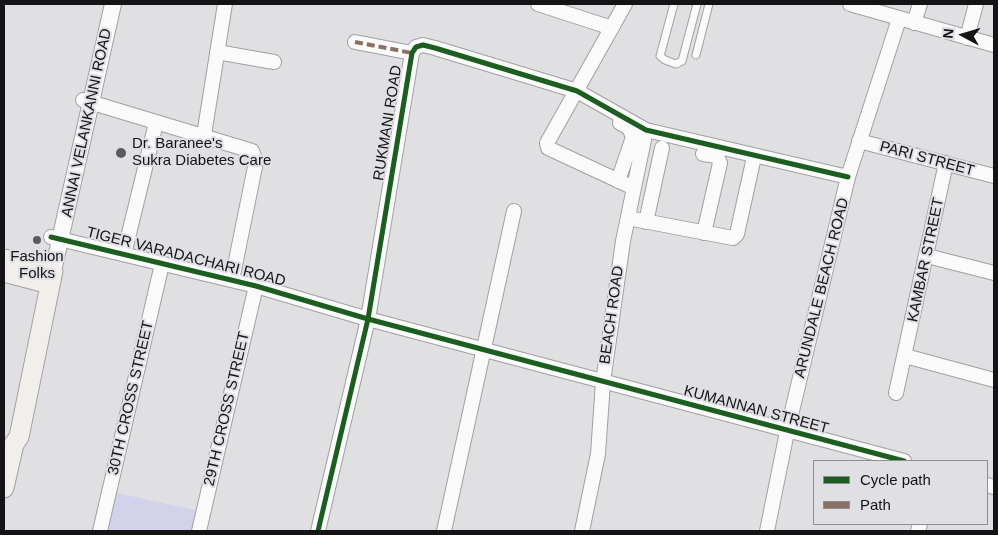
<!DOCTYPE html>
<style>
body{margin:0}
#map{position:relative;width:998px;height:535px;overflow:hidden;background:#e0e0e3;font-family:Helvetica,sans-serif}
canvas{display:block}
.frame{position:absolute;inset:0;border:5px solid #141416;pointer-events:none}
.legend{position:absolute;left:813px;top:460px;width:175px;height:65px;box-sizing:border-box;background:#dfdfe4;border:1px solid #8e8e92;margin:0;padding:6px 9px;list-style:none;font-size:15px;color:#141416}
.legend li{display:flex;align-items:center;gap:10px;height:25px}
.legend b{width:25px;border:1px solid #8e8e92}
.north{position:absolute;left:938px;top:10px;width:50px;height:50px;-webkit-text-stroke:4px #dfdfe4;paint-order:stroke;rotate:276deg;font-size:14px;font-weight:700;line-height:20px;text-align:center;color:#141416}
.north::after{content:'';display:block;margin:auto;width:18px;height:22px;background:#141416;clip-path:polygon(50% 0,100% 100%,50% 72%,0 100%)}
</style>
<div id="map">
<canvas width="998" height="535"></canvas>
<div class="frame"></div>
<ul class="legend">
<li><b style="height:6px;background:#1b5e20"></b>Cycle path</li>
<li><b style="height:6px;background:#8d6e63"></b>Path</li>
</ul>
<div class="north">N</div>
</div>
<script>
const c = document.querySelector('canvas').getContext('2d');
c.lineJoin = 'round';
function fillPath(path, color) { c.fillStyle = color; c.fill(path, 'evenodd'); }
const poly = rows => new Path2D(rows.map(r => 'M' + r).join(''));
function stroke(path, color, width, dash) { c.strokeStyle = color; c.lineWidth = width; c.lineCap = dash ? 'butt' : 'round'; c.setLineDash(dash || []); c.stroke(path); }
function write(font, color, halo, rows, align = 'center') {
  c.font = font + ' Helvetica,sans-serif'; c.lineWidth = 4; c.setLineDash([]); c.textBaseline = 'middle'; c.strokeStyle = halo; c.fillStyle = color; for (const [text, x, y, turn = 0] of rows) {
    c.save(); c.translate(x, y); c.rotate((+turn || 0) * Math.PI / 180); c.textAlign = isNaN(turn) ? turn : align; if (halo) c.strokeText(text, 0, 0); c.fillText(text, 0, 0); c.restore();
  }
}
const green = poly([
 [113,492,199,511,195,531,104,531]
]);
const service = poly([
 [674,4,660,56,665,60,676,64,682,61,697,4],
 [696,55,709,4]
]);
const minor = poly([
 [538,4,612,28],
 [625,4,547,143,548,148,634,188],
 [850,4,994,45],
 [914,23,920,4],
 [967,38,976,4],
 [355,42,412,53],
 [217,52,274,62],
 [83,100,252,151,256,162,232,280],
 [204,135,225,4],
 [859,141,994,176],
 [703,154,717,156,720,163,704,233],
 [618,181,633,137,629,128,620,123],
 [628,218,733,238,737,234,754,157],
 [646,222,662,148],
 [51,237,256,286,368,319,904,461],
 [124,254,156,123],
 [927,256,994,273],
 [905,356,994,380],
 [896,393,946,163],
 [987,485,994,487],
 [100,531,162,264],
 [199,531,256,286],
 [318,531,368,319,412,53,416,47,423,45,435,48,577,91,646,130,848,177],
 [444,531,514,211],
 [582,531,598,454,603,382,623,241,646,130],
 [767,531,787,432,848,177,899,19],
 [918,531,920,524]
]);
const tertiary = poly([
 [53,271,113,4]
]);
const secondary = poly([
 [4,259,53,271,19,437,14,444,4,488],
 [4,272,50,284]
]);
const quiet = poly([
 [355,42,412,53]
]);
const cycleway = poly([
 [51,237,256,286,368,319,904,461],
 [318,531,368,319,412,53,416,47,423,45,435,48,577,91,646,130,848,177]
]);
const markers = [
 [121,153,6,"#5b5b5e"],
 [37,240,5,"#5b5b5e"]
];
const streetNames = [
 ["ANNAI VELANKANNI ROAD",87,123,-78],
 ["RUKMANI ROAD",388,123,-81],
 ["PARI STREET",927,159,15],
 ["TIGER VARADACHARI ROAD",186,257,14],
 ["KAMBAR STREET",926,260,-78],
 ["ARUNDALE BEACH ROAD",822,288,-76],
 ["BEACH ROAD",612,315,-82],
 ["30TH CROSS STREET",131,398,-77],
 ["29TH CROSS STREET",227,409,-77],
 ["KUMANNAN STREET",756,410,15]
];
const poiNames = [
 ["Dr. Baranee's",132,144],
 ["Sukra Diabetes Care",132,161],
 ["Fashion",37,257,"center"],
 ["Folks",37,274,"center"]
];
fillPath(green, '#d2d2eb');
stroke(service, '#a0a0a2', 9);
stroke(minor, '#a0a0a2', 16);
stroke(tertiary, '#a0a0a2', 18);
stroke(secondary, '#a0a0a2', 21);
stroke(service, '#fafafb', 7);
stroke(minor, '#fafafb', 14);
stroke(tertiary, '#fafafb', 16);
stroke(secondary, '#f1eeec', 19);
stroke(quiet, '#8d6e63', 4, [8, 4]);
stroke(cycleway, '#1b5e20', 5);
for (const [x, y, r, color] of markers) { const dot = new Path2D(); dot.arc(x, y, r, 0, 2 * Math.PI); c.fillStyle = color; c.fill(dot); stroke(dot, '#dfdfe4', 2); }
write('15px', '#141416', '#dfdfe4', streetNames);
write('15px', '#141416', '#dfdfe4', poiNames, 'left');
</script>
